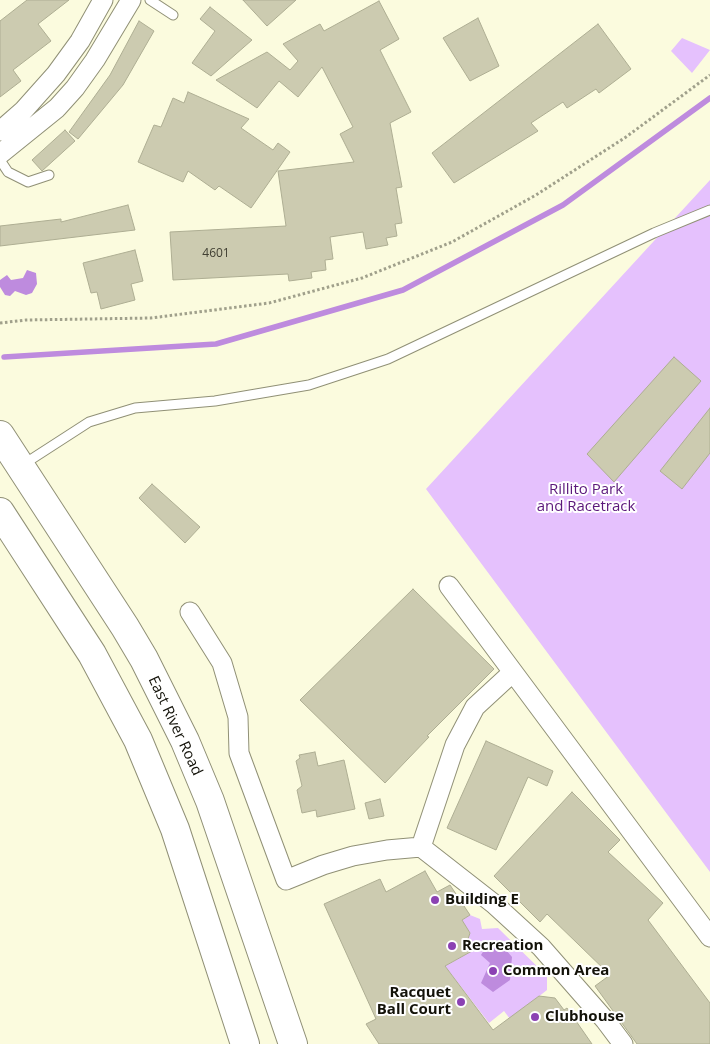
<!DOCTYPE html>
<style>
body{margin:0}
canvas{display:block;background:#fbfbde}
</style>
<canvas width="710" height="1044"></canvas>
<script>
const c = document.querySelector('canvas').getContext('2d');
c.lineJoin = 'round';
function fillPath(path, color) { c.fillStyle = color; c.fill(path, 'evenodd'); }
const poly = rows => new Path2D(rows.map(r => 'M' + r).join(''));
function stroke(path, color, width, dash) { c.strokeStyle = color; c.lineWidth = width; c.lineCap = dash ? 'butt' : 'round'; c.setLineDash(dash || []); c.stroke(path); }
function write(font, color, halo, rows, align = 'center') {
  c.font = font + ' "Open Sans",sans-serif'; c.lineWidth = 4; c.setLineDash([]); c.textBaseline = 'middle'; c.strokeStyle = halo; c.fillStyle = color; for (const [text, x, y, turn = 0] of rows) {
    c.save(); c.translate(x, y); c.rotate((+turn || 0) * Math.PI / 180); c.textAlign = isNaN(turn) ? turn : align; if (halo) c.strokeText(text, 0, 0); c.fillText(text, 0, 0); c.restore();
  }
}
const green = poly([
 [682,38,710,50,692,73,671,51],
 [710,180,710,872,426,489],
 [470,915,480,919,482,929,498,928,547,976,547,990,510,1019,504,1011,489,1023,445,966,472,951,467,942,470,933,462,920]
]);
const water = poly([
 [27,270,36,273,37,284,32,293,26,295,15,291,10,296,5,295,0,287,0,280,7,275,11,280,23,278],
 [502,940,507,945,506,950,512,957,510,980,493,992,481,983,490,963,481,955,484,950]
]);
const stream = poly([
 [4,357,216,344,403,290,563,205,710,98]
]);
const building = poly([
 [27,0,69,0,38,24,51,41,13,70,21,81,0,97,0,21,27,0],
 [243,0,296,0,267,26,243,0],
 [379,1,399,39,380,50,411,112,390,123,402,187,396,188,402,223,395,224,397,236,386,238,388,245,366,249,363,232,330,237,333,259,325,260,326,270,311,272,312,278,289,281,288,274,173,280,170,232,286,226,278,171,354,162,340,134,353,127,322,67,298,97,279,81,257,108,216,80,267,52,290,70,298,61,283,44,320,24,324,31,379,1],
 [210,7,252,40,211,76,192,63,215,31,200,19,210,7],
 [478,18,499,66,470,81,443,38,478,18],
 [139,21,154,31,123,85,78,139,69,132,110,75,139,21],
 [598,24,631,69,599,93,596,89,567,108,563,102,531,123,538,131,454,183,432,153,598,24],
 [188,92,249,119,241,128,273,150,278,143,290,152,251,208,219,186,215,190,188,171,183,182,138,162,154,125,161,127,173,98,184,103,188,92],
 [65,130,75,141,42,171,32,160,65,130],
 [128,205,135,230,0,246,0,226,61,219,61,222,128,205],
 [135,250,143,281,131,284,135,300,101,309,97,292,91,293,83,263,135,250],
 [674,357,701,381,614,482,587,454,674,357],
 [710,408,710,453,682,489,660,471,710,408],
 [152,484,200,527,185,543,139,498,152,484],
 [413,589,494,669,427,736,429,737,385,783,300,700,413,589],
 [486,741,553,771,547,786,528,777,496,850,447,828,486,741],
 [315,752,318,766,344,760,355,809,317,817,316,810,302,813,297,790,302,786,296,761,300,758,299,755,315,752],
 [572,792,620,840,608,852,663,903,648,920,710,1003,710,1044,637,1044,595,986,610,975,547,914,540,922,494,876,572,792],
 [380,799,384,816,369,819,365,803,380,799],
 [425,871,437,892,450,885,470,915,462,920,470,933,467,942,472,951,445,966,493,1030,539,996,555,998,564,1010,567,1008,592,1044,379,1044,366,1024,376,1019,324,904,380,879,386,892,425,871]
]);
const path = poly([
 [0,323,26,320,151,318,269,303,362,278,452,242,536,195,626,137,710,75]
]);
const service = poly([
 [150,0,173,15],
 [0,160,8,172,28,182,49,175],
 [24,464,89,422,135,408,215,401,309,385,388,359,654,233,710,210]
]);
const minor = poly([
 [0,131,23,111,56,74,80,41,103,0],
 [0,154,57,108,75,88,95,60,131,0],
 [449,586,710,937],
 [190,612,222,663,238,717,239,753,286,880,323,865,353,856,387,850,421,847,494,904,541,947,605,1020,623,1044],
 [421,847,455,745,475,707,513,672]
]);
const primary = poly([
 [0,435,125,627,144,659,185,741,210,801,293,1044],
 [0,512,92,654,138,740,175,829,245,1044]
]);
const markers = [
 [435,900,5,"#8b41b3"],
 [452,946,5,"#8b41b3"],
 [493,971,5,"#8b41b3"],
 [461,1002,5,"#8b41b3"],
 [535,1017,5,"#8b41b3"]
];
const numberNames = [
 ["4601",216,254]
];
const parkNames = [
 ["Rillito Park",586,490],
 ["and Racetrack",586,507]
];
const streetNames = [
 ["East River Road",175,726,65]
];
const poiNames = [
 ["Building E",445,900],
 ["Recreation",462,946],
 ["Common Area",503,971],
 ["Racquet",451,993,"right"],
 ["Ball Court",451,1010,"right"],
 ["Clubhouse",545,1017]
];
fillPath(green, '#e5c1fd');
fillPath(water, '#be8bde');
stroke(stream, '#be8bde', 5.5);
fillPath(building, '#cccbb0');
stroke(building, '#aeae93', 1);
stroke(service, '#909076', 11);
stroke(minor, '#909076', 21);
stroke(primary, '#909076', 30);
stroke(path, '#a0a08b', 3, [2.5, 2.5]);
stroke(service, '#fff', 9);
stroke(minor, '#fff', 19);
stroke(primary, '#fff', 28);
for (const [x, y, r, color] of markers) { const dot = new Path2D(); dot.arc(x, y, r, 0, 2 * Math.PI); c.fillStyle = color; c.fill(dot); stroke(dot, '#fff', 2); }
write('12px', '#414033', null, numberNames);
write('15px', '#5b187b', '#fff', parkNames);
write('15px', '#131209', '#fff', streetNames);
write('bold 15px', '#131209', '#fff', poiNames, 'left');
</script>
